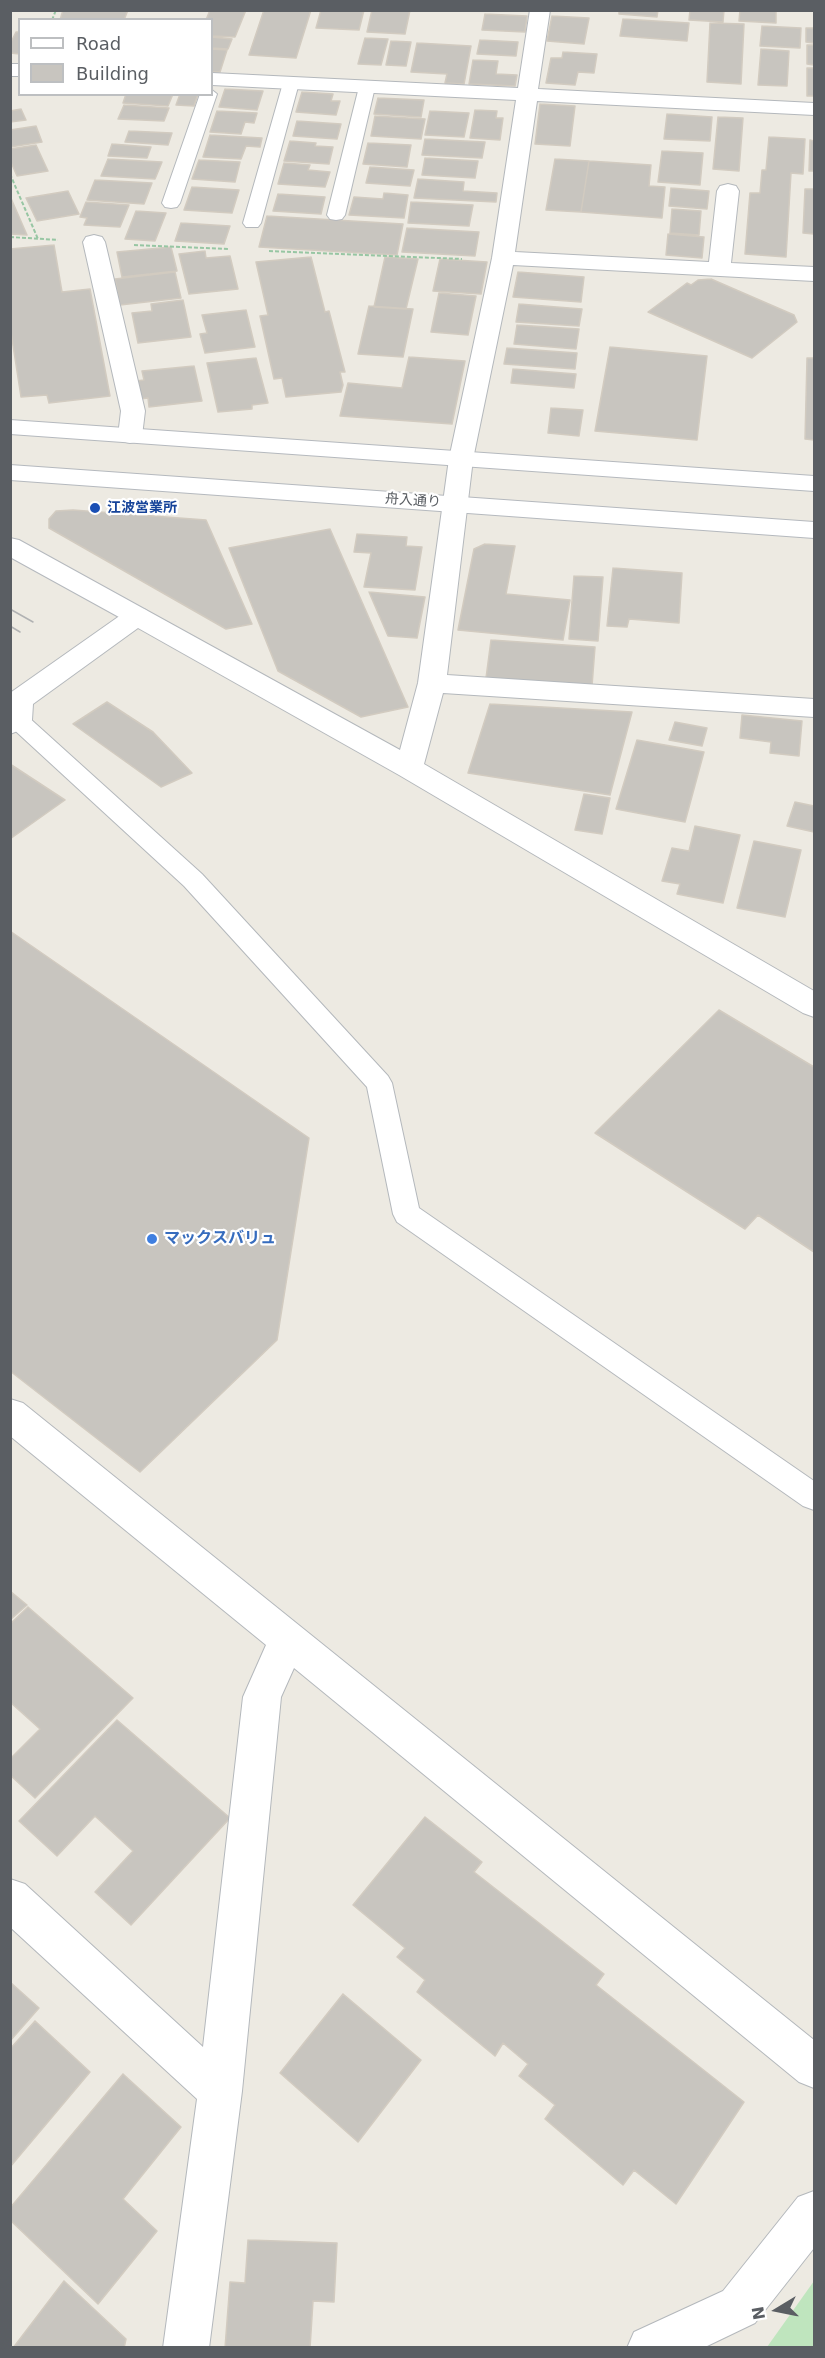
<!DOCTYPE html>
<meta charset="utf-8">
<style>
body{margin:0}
#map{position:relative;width:825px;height:2358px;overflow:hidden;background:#edeae2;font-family:"DejaVu Sans",sans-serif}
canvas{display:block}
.frame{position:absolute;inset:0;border:12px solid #5a5e63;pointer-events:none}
.legend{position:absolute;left:18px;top:18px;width:195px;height:78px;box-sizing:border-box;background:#fff;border:2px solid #bdbfc1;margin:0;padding:8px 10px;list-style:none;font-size:18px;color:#5a5e63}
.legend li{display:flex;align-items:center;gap:12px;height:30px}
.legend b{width:30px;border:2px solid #bdbfc1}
.north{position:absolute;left:747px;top:2280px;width:60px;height:60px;-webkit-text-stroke:4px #fff;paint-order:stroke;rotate:260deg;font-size:16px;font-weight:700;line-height:24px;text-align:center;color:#5a5e63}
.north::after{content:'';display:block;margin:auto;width:21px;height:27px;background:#5a5e63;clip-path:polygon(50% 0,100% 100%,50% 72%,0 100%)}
</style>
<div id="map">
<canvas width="825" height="2358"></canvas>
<div class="frame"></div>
<ul class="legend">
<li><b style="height:8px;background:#fff"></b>Road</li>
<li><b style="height:16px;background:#c8c5bf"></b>Building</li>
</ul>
<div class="north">N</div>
</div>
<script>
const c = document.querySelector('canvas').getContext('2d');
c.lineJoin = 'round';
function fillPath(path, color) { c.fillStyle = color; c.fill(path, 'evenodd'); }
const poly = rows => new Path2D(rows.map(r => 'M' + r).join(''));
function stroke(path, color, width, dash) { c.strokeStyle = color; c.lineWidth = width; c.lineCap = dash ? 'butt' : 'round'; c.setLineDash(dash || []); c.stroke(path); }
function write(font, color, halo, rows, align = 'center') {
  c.font = font + ' "DejaVu Sans","Noto Sans JP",sans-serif'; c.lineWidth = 4.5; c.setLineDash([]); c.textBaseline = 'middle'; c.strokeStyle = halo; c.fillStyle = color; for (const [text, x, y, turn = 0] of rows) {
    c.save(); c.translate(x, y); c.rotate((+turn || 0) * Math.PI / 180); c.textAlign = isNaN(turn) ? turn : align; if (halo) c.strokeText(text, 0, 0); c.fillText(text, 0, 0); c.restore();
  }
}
const green = poly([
 [814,2281,814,2347,767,2347]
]);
const building = poly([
 [63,10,128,10,124,20,60,20,63,10],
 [210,10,246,10,235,37,212,36,212,20,206,20,210,10],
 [264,10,311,10,296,58,249,55,264,10],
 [321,10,364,10,359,30,316,28,321,10],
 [372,10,410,10,405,34,367,32,372,10],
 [619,10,658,10,657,17,619,14,619,10],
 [690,10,724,10,723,22,689,20,690,10],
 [740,10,776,10,776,23,739,21,740,10],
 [485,14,527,16,525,32,482,30,485,14],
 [552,16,589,18,584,44,547,41,552,16],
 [623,19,689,23,687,41,620,36,623,19],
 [710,23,744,24,741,84,707,82,710,23],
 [762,26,801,28,800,48,760,46,762,26],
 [806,28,814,28,814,43,806,42,806,28],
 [16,32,20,32,20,54,10,53,10,44,16,32],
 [212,37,232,39,228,49,212,48,212,37],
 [365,38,388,39,381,65,358,64,365,38],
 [480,40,518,42,516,56,477,54,480,40],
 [391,41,411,42,406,66,386,65,391,41],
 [417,43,471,46,464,84,445,83,447,74,411,72,417,43],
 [807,45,814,45,814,65,807,64,807,45],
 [212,49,227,50,220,72,212,72,212,49],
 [761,49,789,51,787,86,758,85,761,49],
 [563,52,597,54,594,73,578,72,575,85,546,83,551,58,562,58,563,52],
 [473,60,498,61,496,74,517,75,515,86,469,84,473,60],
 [807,68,814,68,814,96,807,96,807,68],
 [225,89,263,91,257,110,219,107,225,89],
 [302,92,333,94,331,101,340,101,336,115,296,112,302,92],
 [126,94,173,94,168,106,123,103,126,94],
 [180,94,198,94,194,106,176,105,180,94],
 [378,98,424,100,421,117,374,114,378,98],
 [540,104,575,106,570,146,535,144,540,104],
 [124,105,169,108,164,121,118,119,124,105],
 [21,109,26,120,10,122,10,111,21,109],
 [475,110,497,111,496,118,503,118,500,140,470,138,475,110],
 [217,111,257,113,254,123,245,122,241,134,210,132,217,111],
 [430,111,469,113,464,137,425,135,430,111],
 [667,114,712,117,710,141,664,139,667,114],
 [375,116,425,119,421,139,371,136,375,116],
 [718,117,743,118,739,171,713,169,718,117],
 [297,121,341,124,337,139,293,136,297,121],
 [36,126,42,142,10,147,10,130,36,126],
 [129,131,172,133,168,145,125,142,129,131],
 [210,135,262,138,260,147,246,146,241,159,203,157,210,135],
 [769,137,805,139,803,174,791,173,786,257,745,254,750,193,760,193,762,170,766,170,769,137],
 [425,139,485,142,482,158,422,155,425,139],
 [810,140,814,141,814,171,809,171,810,140],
 [290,141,316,143,315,146,333,147,329,164,284,161,290,141],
 [368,143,411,145,407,167,363,164,368,143],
 [112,144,151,147,147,158,108,156,112,144],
 [36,145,48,171,17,176,10,160,10,149,36,145],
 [662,151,703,153,700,185,658,182,662,151],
 [425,158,478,161,475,178,422,175,425,158],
 [108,159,162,162,155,179,101,176,108,159],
 [555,159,589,161,581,212,546,210,555,159],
 [199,160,240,162,235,182,192,179,199,160],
 [589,161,651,165,649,186,665,187,662,218,581,212,589,161],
 [284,163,310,165,308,170,330,172,325,187,278,184,284,163],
 [370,167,414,170,410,186,366,183,370,167],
 [418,179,464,182,463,191,497,193,496,202,414,198,418,179],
 [95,180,152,183,144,204,87,200,95,180],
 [192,187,239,190,232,213,184,210,192,187],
 [671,188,709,191,707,209,669,206,671,188],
 [805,189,814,189,814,234,803,233,805,189],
 [68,191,79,214,37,221,26,198,68,191],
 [384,193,408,195,404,218,349,215,354,197,383,199,384,193],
 [278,194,325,197,321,214,273,211,278,194],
 [10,196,27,235,10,234,10,196],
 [86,202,129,205,120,227,84,225,87,218,80,217,86,202],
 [411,202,473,205,469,226,408,223,411,202],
 [672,209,701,211,699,235,670,233,672,209],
 [136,211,166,213,155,241,125,239,136,211],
 [267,216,403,224,397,255,259,247,267,216],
 [181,223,230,226,224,244,175,241,181,223],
 [407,228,479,232,475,256,402,252,407,228],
 [668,234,704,237,702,258,666,255,668,234],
 [54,245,62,292,90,289,110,396,49,403,47,395,21,397,10,326,10,249,54,245],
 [171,247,177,271,122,277,117,252,171,247],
 [205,251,206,258,230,256,238,289,189,294,179,254,205,251],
 [311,257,325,312,329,311,345,372,340,372,343,385,341,392,286,397,282,378,274,379,260,316,268,315,256,262,311,257],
 [385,257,418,259,406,309,374,307,385,257],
 [440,259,487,262,481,294,433,291,440,259],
 [175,272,181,298,120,305,115,279,175,272],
 [518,272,584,277,581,302,513,297,518,272],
 [711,279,794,315,797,322,752,358,648,312,687,283,691,285,698,280,711,279],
 [439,293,476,296,468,335,431,332,439,293],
 [183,300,191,337,138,343,132,313,152,311,151,304,183,300],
 [519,304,582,309,579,326,516,322,519,304],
 [369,306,413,309,403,357,358,354,369,306],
 [246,310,255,347,205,353,200,334,207,333,202,315,246,310],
 [517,325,579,329,576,349,514,344,517,325],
 [610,347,707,356,697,440,595,431,610,347],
 [507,348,577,353,575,369,504,364,507,348],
 [409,357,465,361,452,424,340,416,348,383,402,388,409,357],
 [256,358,268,403,252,405,252,409,218,412,207,363,256,358],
 [807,358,814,358,814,440,805,439,807,358],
 [194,366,202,401,149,407,148,398,140,399,136,381,144,380,142,371,194,366],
 [513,369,576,374,574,388,511,383,513,369],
 [551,408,583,410,579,436,548,433,551,408],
 [73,510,206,520,252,624,226,629,49,528,49,519,56,511,73,510],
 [330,529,408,707,361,717,278,671,229,548,330,529],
 [357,534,407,537,406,546,422,547,415,590,364,587,371,553,354,552,357,534],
 [485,544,515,546,506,594,570,600,563,640,458,630,474,549,485,544],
 [613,568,682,573,679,623,629,619,627,627,607,626,613,568],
 [574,576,603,577,598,641,569,639,574,576],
 [369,592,425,597,417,638,388,636,369,592],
 [491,640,595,647,592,686,486,678,491,640],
 [107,702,153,732,192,773,161,787,73,724,107,702],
 [490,704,632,712,610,795,468,773,490,704],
 [742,715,802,721,799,756,770,753,771,742,740,738,742,715],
 [675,722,707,728,702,746,669,740,675,722],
 [637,740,704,752,685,822,616,809,637,740],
 [10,764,65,800,10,839,10,764],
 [584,794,610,798,602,834,575,830,584,794],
 [795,802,814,806,814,832,787,826,795,802],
 [695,826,740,835,723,903,677,894,680,884,662,881,672,848,689,851,695,826],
 [754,841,801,850,785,917,737,908,754,841],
 [10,931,309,1138,277,1340,140,1472,10,1371,10,931],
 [719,1010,814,1067,814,1252,758,1215,745,1229,595,1133,719,1010],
 [10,1591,27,1605,10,1620,10,1591],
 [28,1607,133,1698,35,1798,10,1775,10,1759,40,1729,10,1702,10,1624,28,1607],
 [117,1720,230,1818,131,1925,95,1892,133,1851,95,1816,57,1856,19,1821,117,1720],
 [425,1817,482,1862,474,1872,604,1974,596,1985,744,2102,676,2204,634,2170,623,2185,545,2119,555,2105,519,2076,528,2064,503,2043,495,2056,417,1992,425,1980,397,1957,405,1948,353,1905,425,1817],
 [10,1982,39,2008,10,2041,10,1982],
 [343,1994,421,2060,358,2142,280,2073,343,1994],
 [35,2021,90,2072,10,2167,10,2049,35,2021],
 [123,2074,181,2127,123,2199,157,2231,98,2304,10,2220,10,2208,123,2074],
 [248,2240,337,2243,334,2302,313,2301,310,2348,225,2348,230,2282,245,2283,248,2240],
 [64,2281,126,2339,124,2348,13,2348,64,2281]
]);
const path = poly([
 [52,20,56,10],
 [10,174,38,239],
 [10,237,58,240],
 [134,245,228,249],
 [269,251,462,259]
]);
const lane = poly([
 [291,78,299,83,261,223,258,227,246,227,243,223,283,83,291,78],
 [367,82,375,87,345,215,342,219,336,220,330,219,327,215,359,87,367,82],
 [212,90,217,94,180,203,177,207,171,208,165,207,162,203,200,94,212,94,212,90],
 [18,712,26,715,202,874,388,1076,392,1083,419,1208,814,1481,814,1510,803,1506,397,1222,393,1214,367,1087,184,886,10,726,10,714,18,712]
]);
const street = poly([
 [530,10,550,10,538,89,814,103,814,115,537,101,515,252,709,262,717,191,720,186,728,184,736,186,739,191,731,263,814,267,814,281,513,265,473,459,447,675,814,699,814,717,443,693,424,764,814,991,814,1017,803,1013,399,775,138,628,33,704,32,720,28,727,10,734,10,693,128,610,137,607,146,610,400,750,418,683,449,459,492,258,516,100,212,85,212,73,518,88,530,10],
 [10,64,20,64,20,76,10,76,10,64],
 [94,235,102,237,105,242,145,411,142,436,139,441,130,443,121,441,118,436,121,411,83,242,86,237,94,235],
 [10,1399,23,1403,814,2040,814,2088,799,2082,294,1668,281,1697,242,2091,209,2348,163,2348,197,2099,10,1927,10,1879,25,1884,203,2047,243,1697,266,1645,10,1436,10,1399],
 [814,2191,814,2248,755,2323,703,2348,627,2348,634,2332,723,2291,798,2197,814,2191]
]);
const secondary = poly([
 [10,420,814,476,814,491,10,434,10,420],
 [10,465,814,522,814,538,10,480,10,465],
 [10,538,19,540,146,610,150,616,146,622,137,625,128,622,10,557,10,538]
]);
const tram = poly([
 [10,609,33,622],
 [10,626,20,632]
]);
const markers = [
 [95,508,6,"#1a4fb4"],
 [152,1239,6,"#3f7fe0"]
];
const farStreetnames = [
 ["舟入通り",413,501,4]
];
const farTransitnames = [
 ["江波営業所",107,508]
];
const shopNames = [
 ["マックスバリュ",164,1239]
];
fillPath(green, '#bfe5be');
fillPath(building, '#c8c5bf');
stroke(building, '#d2cbc0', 1.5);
stroke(lane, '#b4b8bc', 2);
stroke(street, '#b4b8bc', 2);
stroke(secondary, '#b5b9be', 2);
stroke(path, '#97c6a3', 2, [4, 2]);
fillPath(lane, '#fff');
fillPath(street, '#fff');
fillPath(secondary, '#fff');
stroke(tram, '#b1b2b3', 1.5);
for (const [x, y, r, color] of markers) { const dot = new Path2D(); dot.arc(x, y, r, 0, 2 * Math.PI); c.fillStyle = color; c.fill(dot); stroke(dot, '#fff', 2); }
write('14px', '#5a5e63', '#fff', farStreetnames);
write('bold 14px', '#164399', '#fff', farTransitnames, 'left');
write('bold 16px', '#366cbe', '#fff', shopNames, 'left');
</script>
